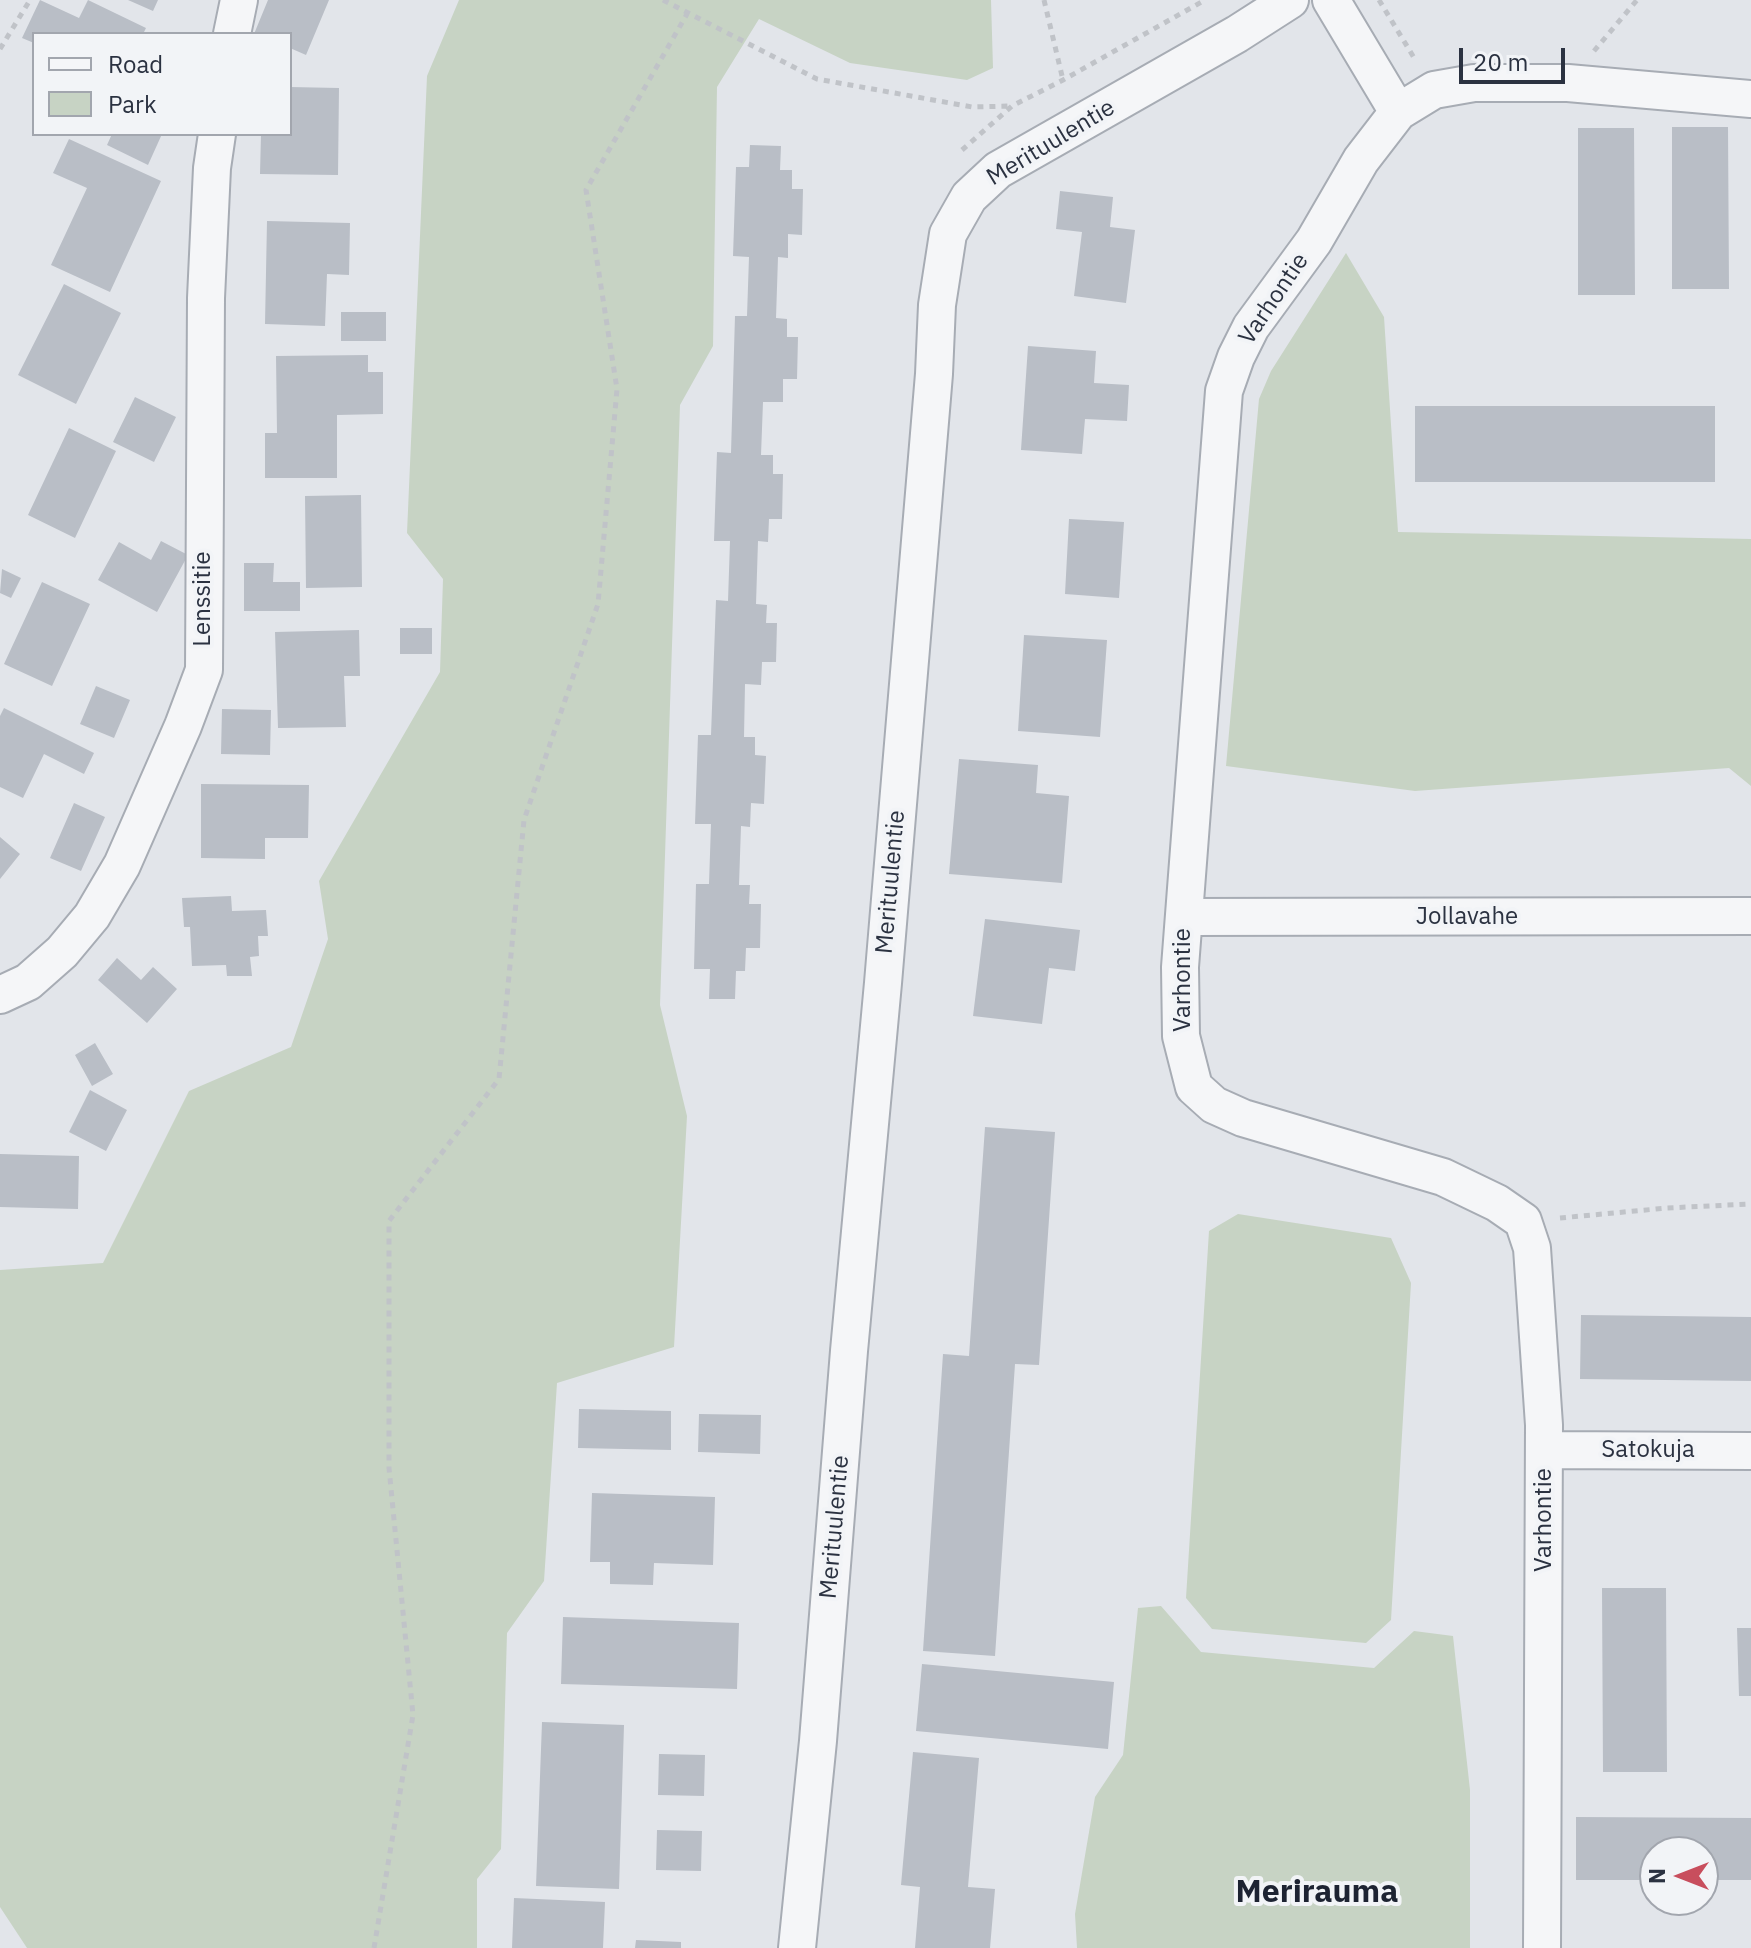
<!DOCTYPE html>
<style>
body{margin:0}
#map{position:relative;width:1751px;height:1948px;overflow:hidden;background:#e2e5ea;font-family:"IBM Plex Sans",sans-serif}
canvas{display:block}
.legend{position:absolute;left:32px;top:32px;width:260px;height:104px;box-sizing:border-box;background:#f2f4f7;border:2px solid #a2a6ae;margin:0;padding:10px 14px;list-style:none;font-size:24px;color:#2b3241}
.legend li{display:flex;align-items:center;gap:16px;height:40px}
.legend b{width:40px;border:2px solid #a2a6ae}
.north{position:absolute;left:1639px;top:1836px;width:80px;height:80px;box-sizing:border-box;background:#f2f4f7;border:2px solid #a2a6ae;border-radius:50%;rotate:270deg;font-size:22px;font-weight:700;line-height:32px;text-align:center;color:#2b3241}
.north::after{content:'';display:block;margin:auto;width:28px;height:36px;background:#c84e5d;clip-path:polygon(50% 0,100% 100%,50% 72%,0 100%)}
.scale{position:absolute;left:1459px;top:48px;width:106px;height:36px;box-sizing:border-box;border:4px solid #2b3241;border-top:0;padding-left:10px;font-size:24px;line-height:28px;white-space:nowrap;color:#2b3241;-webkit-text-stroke:6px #f2f4f7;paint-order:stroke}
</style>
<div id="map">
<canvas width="1751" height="1948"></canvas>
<ul class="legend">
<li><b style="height:10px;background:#f5f6f8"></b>Road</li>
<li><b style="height:22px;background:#c7d3c4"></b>Park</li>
</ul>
<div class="north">N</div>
<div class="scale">20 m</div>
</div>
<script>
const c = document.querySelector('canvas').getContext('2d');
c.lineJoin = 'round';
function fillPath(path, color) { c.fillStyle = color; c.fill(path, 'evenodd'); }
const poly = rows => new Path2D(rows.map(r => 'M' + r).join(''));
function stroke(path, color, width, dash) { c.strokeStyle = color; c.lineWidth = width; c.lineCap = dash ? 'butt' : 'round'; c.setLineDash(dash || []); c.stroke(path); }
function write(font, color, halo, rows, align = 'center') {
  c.font = font + ' "IBM Plex Sans",sans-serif'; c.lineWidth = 8; c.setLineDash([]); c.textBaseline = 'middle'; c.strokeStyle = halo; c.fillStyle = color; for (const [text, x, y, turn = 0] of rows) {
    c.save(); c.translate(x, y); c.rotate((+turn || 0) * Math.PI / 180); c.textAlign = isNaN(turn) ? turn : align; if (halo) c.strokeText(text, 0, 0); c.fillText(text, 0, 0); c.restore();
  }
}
const green = poly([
 [459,0,991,0,993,68,967,80,850,63,759,19,717,87,713,346,680,405,660,1005,687,1116,674,1347,557,1383,544,1581,507,1633,501,1849,477,1879,477,1948,27,1948,0,1907,0,1270,103,1263,189,1091,291,1047,328,939,319,881,440,672,443,579,407,533,427,76],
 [1346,253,1384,317,1398,532,1751,539,1751,786,1729,768,1415,791,1226,766,1259,399,1271,371],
 [1238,1214,1391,1238,1411,1283,1391,1620,1366,1643,1212,1629,1186,1598,1209,1231],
 [1161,1606,1201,1652,1374,1668,1414,1631,1453,1636,1470,1790,1470,1948,1077,1948,1075,1914,1095,1797,1123,1755,1138,1608]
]);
const building = poly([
 [40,0,79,18,88,0,146,28,143,34,34,34,34,43,22,38],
 [128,0,158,0,153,11],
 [268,0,329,0,306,55,290,48,290,34,254,34],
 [290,87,339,88,338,175,260,174,261,134,290,134],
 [1672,127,1728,127,1729,289,1672,289],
 [1578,128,1634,128,1635,295,1578,295],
 [112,134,162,134,148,165,107,145],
 [69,139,161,181,110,292,51,265,87,188,53,173],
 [750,145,781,146,780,170,792,170,792,189,803,189,802,235,788,234,788,258,778,257,776,318,787,319,787,337,798,337,797,379,783,379,783,402,763,402,761,455,773,455,773,474,783,474,782,519,769,519,768,542,758,541,756,604,767,605,766,623,777,623,776,662,762,662,761,685,745,684,744,737,755,737,755,755,766,756,764,804,751,803,750,827,741,826,739,885,750,885,749,904,761,904,760,948,746,948,745,971,736,971,735,999,709,999,710,969,694,969,696,884,709,884,711,824,695,824,698,735,711,735,716,600,728,601,730,541,714,541,717,452,731,453,735,316,747,316,749,257,733,256,736,167,749,167],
 [1060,191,1113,197,1110,227,1135,230,1126,303,1074,296,1082,232,1056,229],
 [267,221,350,223,349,275,327,274,325,326,265,324],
 [64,284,121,313,76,404,18,375],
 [341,312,386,312,386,341,341,341],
 [1028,346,1096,351,1094,383,1129,385,1127,421,1085,419,1082,454,1021,450],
 [368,355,368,372,383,372,383,414,337,415,337,478,265,478,265,433,277,433,276,356],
 [135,397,176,417,154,462,113,442],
 [1415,406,1715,406,1715,482,1415,482],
 [69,428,116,451,75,538,28,515],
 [361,495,362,587,306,588,305,496],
 [1069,519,1124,522,1119,598,1065,594],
 [161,541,188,555,157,612,98,580,119,542,151,560],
 [244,563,274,563,273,582,300,582,300,611,244,611],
 [2,569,21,578,11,598,0,593],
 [42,582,90,604,52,686,4,664],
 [400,628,432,628,432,654,400,654],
 [359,630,360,676,344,676,346,727,278,728,275,632],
 [1024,635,1107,640,1100,737,1018,731],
 [96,686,130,700,114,738,80,724],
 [4,708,94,753,84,774,44,754,23,798,0,787,0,716],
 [222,709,271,710,270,755,221,754],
 [959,759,1038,765,1036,793,1069,796,1062,883,949,874],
 [201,784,309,785,308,838,265,838,265,859,201,858],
 [74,803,105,817,81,871,50,858],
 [0,837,20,854,0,879],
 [231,896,232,911,266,910,268,936,258,936,259,956,250,957,252,976,227,976,226,965,192,966,190,927,184,927,182,898],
 [985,919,1080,930,1075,971,1049,968,1042,1024,973,1016],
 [117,958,141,980,153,967,177,989,147,1023,98,980],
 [95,1043,113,1074,92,1086,75,1055],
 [90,1090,127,1110,106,1151,69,1132],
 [985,1127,1055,1132,1039,1365,1015,1364,995,1656,923,1651,943,1354,969,1356],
 [0,1154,79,1156,78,1209,0,1207],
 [1581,1315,1751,1317,1751,1381,1580,1379],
 [579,1409,671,1411,671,1450,578,1448],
 [699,1414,761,1415,760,1454,698,1452],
 [592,1493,715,1497,713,1565,654,1563,653,1585,610,1584,610,1562,590,1562],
 [1602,1588,1666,1588,1667,1772,1603,1772],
 [563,1617,739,1623,737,1689,561,1684],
 [1737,1628,1751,1628,1751,1696,1739,1696],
 [922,1664,1114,1682,1108,1749,916,1731],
 [542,1722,624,1725,619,1889,536,1886],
 [913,1752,979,1758,968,1887,995,1889,990,1948,915,1948,920,1887,901,1885],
 [659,1754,705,1755,704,1796,658,1795],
 [1576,1817,1751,1818,1751,1880,1703,1880,1703,1852,1655,1852,1655,1880,1576,1880],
 [657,1830,702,1831,701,1871,656,1870],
 [514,1898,605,1902,603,1948,512,1948],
 [636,1940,681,1942,681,1948,635,1948]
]);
const path = poly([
 [663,0,817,79,972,107,1011,106],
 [1044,0,1063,80],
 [1379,0,1416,61],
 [0,49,30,0],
 [1594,51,1637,0],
 [962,150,1012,106,1063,80,1205,0],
 [1560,1218,1667,1208,1751,1204],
 [374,1948,413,1715,389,1468,389,1221,499,1079,524,820,598,604,617,389,586,190,687,14]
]);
const street = poly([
 [1331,0,1398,112,1361,160,1314,241,1251,327,1236,357,1224,391,1180,967,1181,1036,1194,1087,1214,1105,1243,1118,1443,1177,1497,1203,1523,1221,1532,1248,1544,1425,1542,1948],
 [232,34,239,0],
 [1398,112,1434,90,1474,83,1568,83,1751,99],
 [1184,917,1751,916],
 [0,995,28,982,62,952,92,916,122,865,183,726,204,670,206,298,212,168,217,134],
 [1544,1450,1751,1451],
 [797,1948,818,1741,849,1351,883,983,934,374,937,305,948,234,969,197,998,170,1237,34,1290,0]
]);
const streetNames = [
 ["Merituulentie",1051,143,-31],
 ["Varhontie",1274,299,-56],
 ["Lenssitie",203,599,-90],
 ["Merituulentie",891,882,-85],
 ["Jollavahe",1467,917],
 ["Varhontie",1183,980,-90],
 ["Satokuja",1648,1450],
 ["Varhontie",1544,1520,-90],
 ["Merituulentie",835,1527,-85]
];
const districtNames = [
 ["Merirauma",1317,1893]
];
fillPath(green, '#c7d3c4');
fillPath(building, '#b9bec6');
stroke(street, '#a7acb4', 40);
stroke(path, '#c0c3c8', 5, [6, 6]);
stroke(street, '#f5f6f8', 36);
write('24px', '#2b3241', '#f2f4f7', streetNames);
write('bold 32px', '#1d2332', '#f2f4f7', districtNames);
</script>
